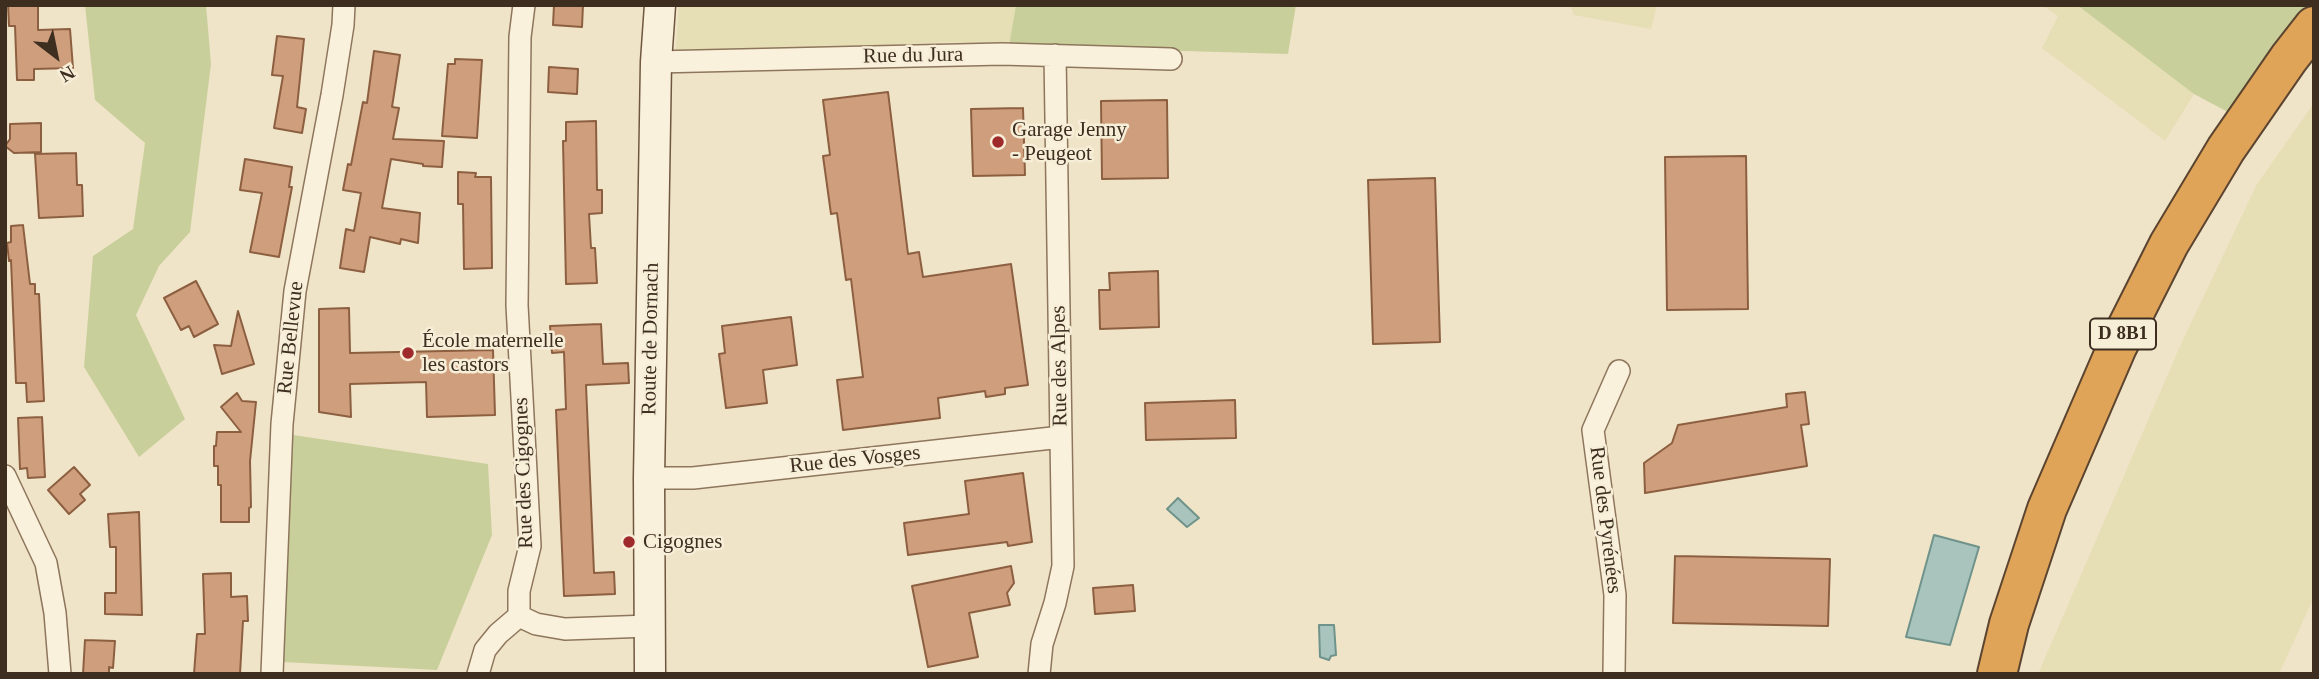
<!DOCTYPE html>
<meta charset="utf-8">
<style>
body{margin:0}
#map{position:relative;width:2319px;height:679px;overflow:hidden;background:#f0e4c8;font-family:Georgia,serif}
canvas{display:block}
.frame{position:absolute;inset:0;border:7px solid #3d2e20;pointer-events:none}
.north{position:absolute;left:21px;top:21px;width:70px;height:70px;-webkit-text-stroke:5px #f7eed8;paint-order:stroke;rotate:148deg;font-size:19px;font-weight:700;line-height:28px;text-align:center;color:#3d2e20}
.north::after{content:'';display:block;margin:auto;width:24px;height:32px;background:#3d2e20;clip-path:polygon(50% 0,100% 100%,50% 72%,0 100%)}
</style>
<div id="map">
<canvas width="2319" height="679"></canvas>
<div class="frame"></div>
<div class="north">N</div>
</div>
<script>
const c = document.querySelector('canvas').getContext('2d');
c.lineJoin = 'round';
function fillPath(path, color) { c.fillStyle = color; c.fill(path, 'evenodd'); }
const poly = rows => new Path2D(rows.map(r => 'M' + r).join(''));
function stroke(path, color, width, dash) { c.strokeStyle = color; c.lineWidth = width; c.lineCap = dash ? 'butt' : 'round'; c.setLineDash(dash || []); c.stroke(path); }
function write(font, color, halo, rows, align = 'center') {
  c.font = font + ' Georgia,serif'; c.lineWidth = 5; c.setLineDash([]); c.textBaseline = 'middle'; c.strokeStyle = halo; c.fillStyle = color; for (const [text, x, y, turn = 0] of rows) {
    c.save(); c.translate(x, y); c.rotate((+turn || 0) * Math.PI / 180); c.textAlign = isNaN(turn) ? turn : align; if (halo) c.strokeText(text, 0, 0); c.fillText(text, 0, 0); c.restore();
  }
}
const farmland = poly([
 [679,5,1016,5,1009,46,950,42,675,56],
 [1570,5,1657,5,1651,29,1574,15],
 [2042,5,2077,5,2194,94,2165,141,2042,48,2058,16],
 [2314,103,2314,597,2279,674,2038,674,2181,344,2257,184]
]);
const green = poly([
 [85,5,206,5,211,64,190,232,159,266,136,315,185,419,139,457,84,367,93,256,133,229,145,143,95,100],
 [1016,5,1296,5,1288,54,1009,46],
 [2077,5,2314,5,2314,50,2258,128,2194,94],
 [293,435,488,464,492,535,437,670,282,662]
]);
const water = poly([
 [1178,498,1199,518,1187,527,1167,509,1178,498],
 [1934,535,1979,547,1950,645,1906,637,1934,535],
 [1319,625,1334,625,1336,655,1331,656,1329,660,1320,657,1319,625]
]);
const building = poly([
 [8,5,38,5,38,30,70,29,73,68,34,69,34,80,17,80,15,26,9,26,8,5],
 [554,5,583,5,582,27,553,25,554,5],
 [277,36,304,39,297,107,306,109,302,133,274,128,283,76,272,75,277,36],
 [374,51,400,55,392,107,399,108,393,139,444,141,442,167,423,166,423,164,391,159,382,208,420,213,418,243,401,239,400,244,370,237,364,272,340,268,346,229,354,231,361,193,343,190,348,164,351,165,363,102,367,103,374,51],
 [455,59,482,60,477,138,442,136,448,64,455,64,455,59],
 [549,67,578,69,577,94,548,92,549,67],
 [888,92,908,254,919,252,923,277,1011,264,1028,385,1005,388,1005,394,986,397,985,391,938,398,940,418,843,430,837,380,863,377,851,279,846,280,837,213,831,214,823,156,830,155,823,100,888,92],
 [1167,100,1168,178,1102,179,1101,101,1167,100],
 [1023,108,1025,175,973,176,971,109,1023,108],
 [596,121,597,190,602,190,602,213,589,214,591,248,595,248,597,283,566,284,563,141,566,141,566,122,596,121],
 [41,123,41,152,14,153,5,146,10,139,10,124,41,123],
 [76,153,77,185,82,185,83,216,39,218,35,154,76,153],
 [1746,156,1748,309,1667,310,1665,157,1746,156],
 [245,159,292,167,289,187,292,187,279,257,250,252,262,193,240,190,245,159],
 [458,172,476,173,475,177,491,177,492,268,464,269,463,204,458,204,458,172],
 [1435,178,1440,342,1373,344,1368,180,1435,178],
 [23,225,30,284,35,284,35,294,39,294,44,401,27,402,26,383,16,383,11,260,9,261,7,243,11,242,11,226,23,225],
 [1158,271,1159,327,1100,329,1099,290,1110,290,1109,273,1158,271],
 [196,281,218,324,194,337,189,326,181,330,164,298,196,281],
 [349,308,350,353,493,350,495,415,427,417,426,382,350,384,351,417,319,412,319,309,349,308],
 [238,311,254,364,222,374,214,345,231,346,238,311],
 [791,317,797,365,763,370,767,403,726,408,719,354,725,353,722,326,791,317],
 [601,324,603,364,628,363,629,383,586,385,594,573,614,572,615,594,564,596,556,410,566,409,564,352,552,353,550,326,601,324],
 [1805,392,1809,424,1801,425,1807,466,1645,493,1644,463,1672,443,1678,425,1787,407,1786,394,1805,392],
 [237,393,242,401,256,402,250,461,251,507,249,508,249,522,221,522,221,485,218,485,218,466,214,466,214,446,216,446,217,432,241,432,221,407,237,393],
 [1235,400,1236,438,1146,440,1145,403,1235,400],
 [42,417,45,477,28,478,27,468,20,469,18,418,42,417],
 [74,467,90,485,80,494,85,500,69,514,48,490,74,467],
 [1023,473,1032,542,1008,546,1007,542,908,555,904,523,969,514,965,481,1023,473],
 [139,512,142,615,105,614,105,593,116,593,116,547,110,547,108,514,139,512],
 [1675,556,1830,559,1828,626,1673,623,1675,556],
 [1011,566,1014,583,1007,593,1010,605,969,613,978,657,928,667,912,586,1011,566],
 [231,573,231,597,247,596,248,621,243,621,240,674,194,674,197,634,205,634,203,574,231,573],
 [1133,585,1135,611,1095,614,1093,588,1133,585],
 [85,640,115,641,113,668,109,667,109,674,83,674,85,640]
]);
const street = poly([
 [656,62,1002,54,1171,59],
 [5,476,46,563,55,613,60,674],
 [649,478,693,478,1061,437],
 [519,616,536,624,565,629,649,626],
 [272,674,282,424,295,291,332,95,343,25,344,5],
 [478,674,485,650,498,634,519,616,519,591,530,546,517,305,520,37,524,5],
 [1039,674,1042,644,1055,603,1063,566,1055,55],
 [1614,674,1615,595,1593,430,1619,371]
]);
const secondary = poly([
 [650,674,649,478,656,62,660,5]
]);
const highway = poly([
 [1997,674,2009,624,2047,509,2117,347,2169,244,2226,149,2289,58,2314,26]
]);
const markers = [
 [998,142,7,"#9e2a2b"],
 [408,353,7,"#9e2a2b"],
 [629,542,7,"#9e2a2b"]
];
const shields = [
 [2123,334,66]
];
const shieldNames = [
 ["D 8B1",2123,334]
];
const streetNames = [
 ["Rue du Jura",913,56,-1],
 ["Rue Bellevue",291,338,-84],
 ["Route de Dornach",651,339,-89],
 ["Rue des Alpes",1060,366,-91],
 ["Rue des Vosges",855,460,-6],
 ["Rue des Cigognes",524,473,-92],
 ["Rue des Pyrénées",1605,520,83]
];
const poiNames = [
 ["Garage Jenny",1012,130],
 ["- Peugeot",1012,154],
 ["École maternelle",422,341],
 ["les castors",422,365],
 ["Cigognes",643,542]
];
fillPath(farmland, '#e6deb5');
fillPath(green, '#c9cf9b');
fillPath(water, '#a9c4bc');
stroke(water, '#6f938a', 2);
fillPath(building, '#cf9f7d');
stroke(building, '#8d5f41', 2);
stroke(street, '#8d765c', 24);
stroke(secondary, '#6f573f', 33);
stroke(highway, '#5b4430', 42);
stroke(street, '#faf1dc', 21);
stroke(secondary, '#faf1dc', 30);
stroke(highway, '#e0a458', 38);
for (const [x, y, r, color] of markers) { const dot = new Path2D(); dot.arc(x, y, r, 0, 2 * Math.PI); c.fillStyle = color; c.fill(dot); stroke(dot, '#f7eed8', 2.5); }
for (const [x, y, w] of shields) { const box = new Path2D(); box.roundRect(x - w / 2, y - 15.5, w, 31, 5); c.fillStyle = '#f7eed8'; c.fill(box); stroke(box, '#3d2e20', 2); }
write('bold 19px', '#3d2e20', null, shieldNames);
write('21px', '#3d2e20', '#f7eed8', streetNames);
write('21px', '#3d2e20', '#f7eed8', poiNames, 'left');
</script>
